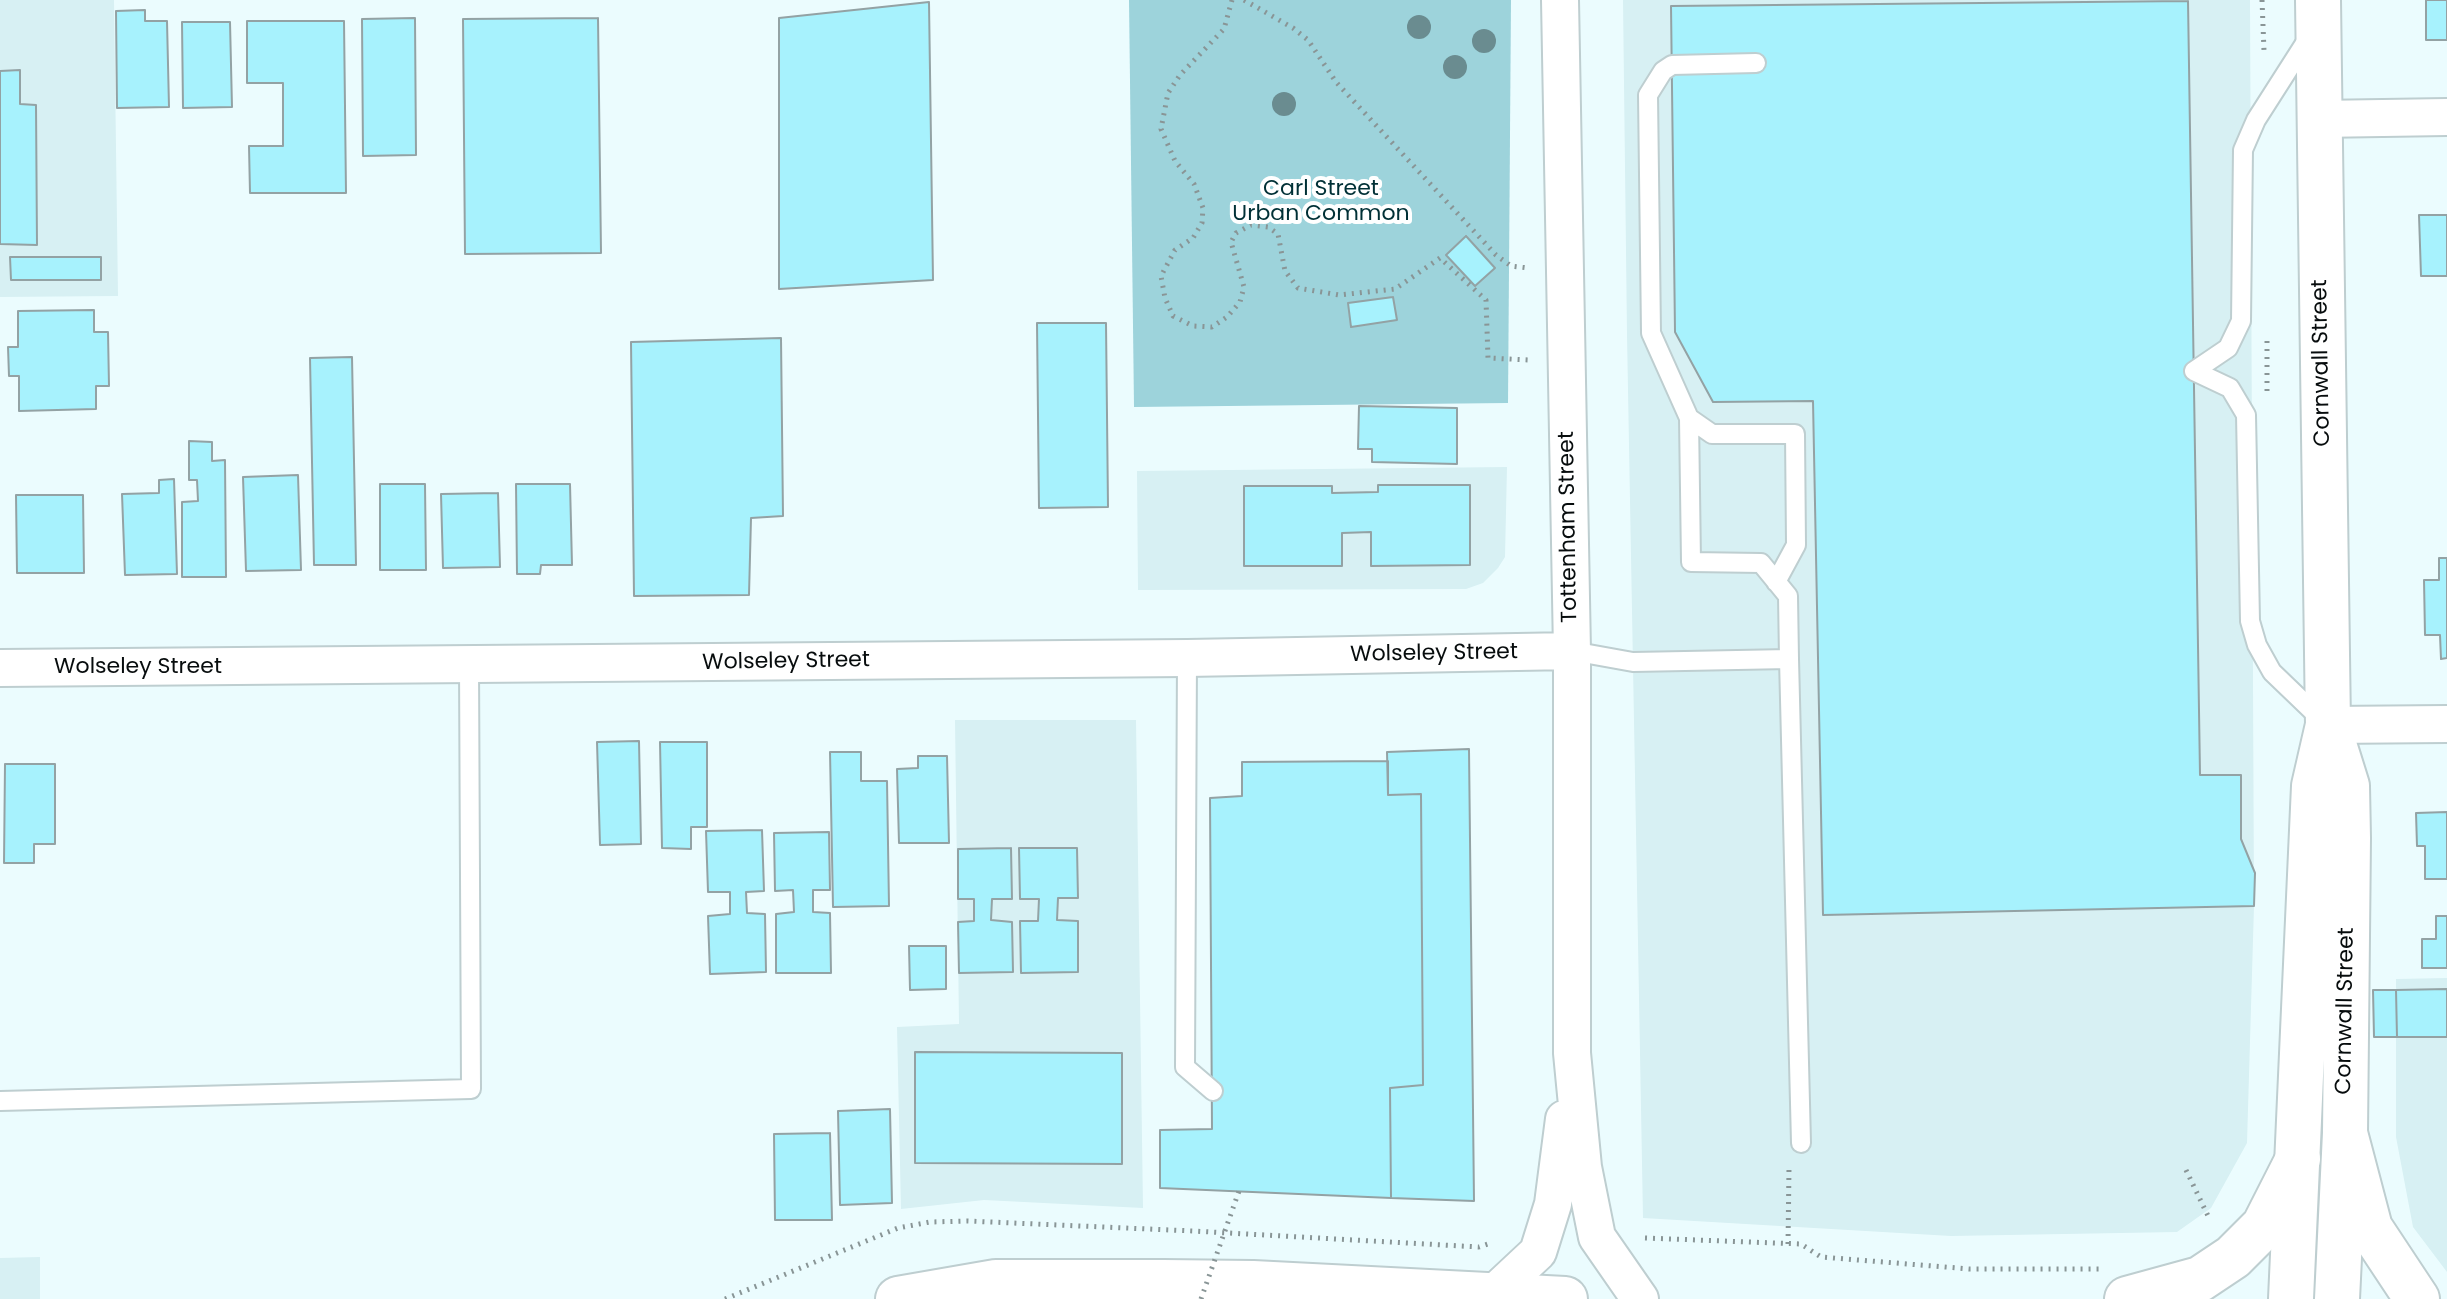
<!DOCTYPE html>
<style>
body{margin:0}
canvas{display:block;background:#ebfcfe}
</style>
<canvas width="2447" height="1299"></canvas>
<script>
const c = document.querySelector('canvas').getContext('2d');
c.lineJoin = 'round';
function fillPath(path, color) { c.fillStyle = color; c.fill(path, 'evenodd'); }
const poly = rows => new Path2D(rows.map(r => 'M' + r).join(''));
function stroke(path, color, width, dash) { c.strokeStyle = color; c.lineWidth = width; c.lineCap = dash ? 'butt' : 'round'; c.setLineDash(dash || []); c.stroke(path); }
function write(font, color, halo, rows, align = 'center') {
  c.font = font + ' Poppins,sans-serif'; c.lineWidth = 8; c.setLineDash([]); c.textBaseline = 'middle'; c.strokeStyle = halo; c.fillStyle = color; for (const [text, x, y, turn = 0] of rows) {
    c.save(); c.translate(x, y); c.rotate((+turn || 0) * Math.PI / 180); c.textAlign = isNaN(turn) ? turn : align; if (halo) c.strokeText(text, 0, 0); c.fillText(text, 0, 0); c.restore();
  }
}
const built = poly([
 [0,0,114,0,118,296,0,297],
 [1623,0,2250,0,2254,906,2247,1143,2211,1208,2177,1232,1951,1236,1643,1218,1627,335],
 [1507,467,1505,557,1498,568,1483,583,1466,589,1138,590,1137,471],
 [955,720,1136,720,1143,1208,984,1200,901,1209,897,1027,959,1024],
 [2447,978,2447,1272,2413,1227,2396,1137,2396,979],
 [40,1257,40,1299,0,1299,0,1258]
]);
const green = poly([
 [1129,0,1511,0,1508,403,1134,407]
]);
const building = poly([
 [2426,0,2447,0,2447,40,2426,40,2426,0],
 [2188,1,2200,775,2241,775,2241,839,2255,873,2254,906,1823,915,1813,401,1713,402,1675,332,1671,6,2188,1],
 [929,2,933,280,779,289,779,18,929,2],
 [145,10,145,21,167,21,169,107,117,108,116,11,145,10],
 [415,18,416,155,363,156,362,19,415,18],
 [598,18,601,253,465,254,463,19,598,18],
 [247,21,344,21,346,193,250,193,249,146,283,146,283,83,247,83,247,21],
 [182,22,230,22,232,107,183,108,182,22],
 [20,70,20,104,36,105,37,245,0,244,0,71,20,70],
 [2419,215,2447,215,2447,276,2421,276,2419,215],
 [1466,236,1495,268,1475,286,1446,255,1466,236],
 [10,257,101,257,101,280,11,280,10,257],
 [1393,297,1397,320,1351,327,1348,303,1393,297],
 [94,310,94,332,108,332,109,386,96,386,96,409,19,411,19,376,9,376,8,347,18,347,18,311,94,310],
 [1037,323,1106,323,1108,507,1039,508,1037,323],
 [781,338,783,516,751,518,749,595,634,596,631,342,781,338],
 [352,357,356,565,314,565,310,358,352,357],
 [1359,406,1457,408,1457,464,1372,462,1372,449,1358,449,1359,406],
 [189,441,212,442,212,461,225,460,226,577,182,577,182,502,198,501,197,480,189,480,189,441],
 [298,475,301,570,246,571,243,477,298,475],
 [174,479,177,574,125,575,122,494,159,493,159,480,174,479],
 [380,484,425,484,426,570,380,570,380,484],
 [516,484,570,484,572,565,541,565,540,574,517,574,516,484],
 [1378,485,1470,485,1470,565,1371,566,1371,532,1342,533,1342,566,1244,566,1244,486,1332,486,1332,493,1378,492,1378,485],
 [498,493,500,567,443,568,441,494,498,493],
 [16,495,83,495,84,573,17,573,16,495],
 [2439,558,2447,558,2447,658,2441,659,2440,635,2425,635,2424,580,2439,580,2439,558],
 [639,741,641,844,600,845,597,742,639,741],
 [660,742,707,742,707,827,691,827,691,849,662,848,660,742],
 [1469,749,1474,1201,1391,1198,1390,1088,1423,1085,1421,794,1388,795,1387,752,1469,749],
 [830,752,861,752,861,781,887,781,889,906,833,907,830,752],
 [918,756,947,756,949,843,899,843,897,769,918,768,918,756],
 [1388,761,1388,795,1421,794,1423,1085,1390,1088,1391,1198,1160,1188,1160,1130,1212,1129,1210,798,1242,796,1242,762,1388,761],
 [5,764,55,764,55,844,34,844,34,863,4,863,5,764],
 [2447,812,2447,879,2425,879,2425,846,2417,846,2416,813,2447,812],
 [762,830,764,891,746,892,747,913,765,914,766,972,710,974,708,916,730,914,730,892,708,892,706,831,762,830],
 [829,832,830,890,813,890,813,912,830,913,831,973,776,973,776,914,794,912,793,890,775,891,774,833,829,832],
 [1011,848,1012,899,992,899,991,920,1012,922,1013,972,959,973,958,922,974,921,974,899,958,899,958,849,1011,848],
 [1019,848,1077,848,1078,898,1058,898,1057,920,1078,921,1078,972,1021,973,1020,921,1038,921,1039,899,1020,899,1019,848],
 [2436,916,2447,916,2447,968,2422,968,2422,939,2436,939,2436,916],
 [909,946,946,946,946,989,910,990,909,946],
 [2447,989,2447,1037,2397,1037,2396,990,2447,989],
 [2373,990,2396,990,2397,1037,2374,1037,2373,990],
 [915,1052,1122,1053,1122,1164,915,1163,915,1052],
 [890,1109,892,1203,840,1205,838,1111,890,1109],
 [830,1133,832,1220,775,1220,774,1134,830,1133]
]);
const path = poly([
 [1232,0,1224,29,1180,75,1168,93,1161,129,1175,161,1194,184,1203,208,1202,223,1193,238,1175,250,1161,276,1165,298,1173,316,1193,326,1212,327,1227,317,1240,302,1244,287,1231,242,1236,233,1251,225,1268,227,1278,234,1285,271,1298,288,1339,295,1395,289,1440,258,1486,300,1488,358,1530,360],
 [1244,0,1293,28,1308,40,1336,82,1496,255,1511,266,1528,268],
 [2262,0,2264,51],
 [2267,341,2267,391],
 [2186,1170,2210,1220],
 [1645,1238,1801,1244,1821,1257,1970,1269,2099,1269],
 [1788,1244,1789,1168],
 [725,1299,898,1228,930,1222,968,1221,1193,1231,1479,1247,1488,1244]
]);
const lane = poly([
 [1756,63,1672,65,1663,71,1648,95,1651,333,1689,418,1691,562,1761,563,1788,596,1789,659],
 [2194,371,2230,388,2246,415,2250,621,2257,645,2272,672,2323,721],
 [2194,371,2228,348,2241,321,2243,150,2256,120,2309,37],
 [1689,418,1712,434,1795,434,1796,545,1776,582],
 [1572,651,1633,662,1789,659,1801,1143],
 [1187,658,1185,1067,1213,1091],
 [0,1101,471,1089,469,664]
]);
const street = poly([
 [1560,0,1572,651,1572,1053,1583,1167,1597,1237,1640,1299],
 [2318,119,2447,117],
 [0,668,1187,658,1572,651],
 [2328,725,2447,724],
 [1492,1295,1538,1252,1553,1204,1564,1119]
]);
const secondary = poly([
 [2328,725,2347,786,2348,838,2345,1133,2337,1299],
 [2291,1299,2314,786,2328,725,2318,0]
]);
const highway = poly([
 [2345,1133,2370,1228,2417,1299],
 [898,1299,996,1282,1163,1282,1253,1283,1565,1299],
 [2127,1299,2200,1279,2233,1257,2264,1226,2298,1159]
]);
const pathBridge = poly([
 [1201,1299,1239,1191]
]);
const trees = [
 [1419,27],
 [1484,41],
 [1455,67],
 [1284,104]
];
const parkNames = [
 ["Carl Street",1321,189],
 ["Urban Common",1321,214]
];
const streetNames = [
 ["Cornwall Street",2322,363,-91],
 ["Tottenham Street",1569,527,-91],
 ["Wolseley Street",1434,654,-1],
 ["Wolseley Street",786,662,-1],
 ["Wolseley Street",138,667],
 ["Cornwall Street",2346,1011,-89]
];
fillPath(built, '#d7f0f3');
fillPath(green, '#9dd3db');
fillPath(building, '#a7f2fd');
stroke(building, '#93a2a4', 2);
stroke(lane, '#beced0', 22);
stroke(street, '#beced0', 40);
stroke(secondary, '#beced0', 48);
stroke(highway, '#beced0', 48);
stroke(path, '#899596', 5, [2, 6]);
stroke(lane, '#fff', 18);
stroke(street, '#fff', 36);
stroke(secondary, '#fff', 44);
stroke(highway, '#fff', 44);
stroke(pathBridge, '#899596', 5, [2, 6]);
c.fillStyle = '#6a8c90';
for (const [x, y] of trees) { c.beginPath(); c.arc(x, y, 12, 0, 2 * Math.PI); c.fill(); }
write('22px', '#003036', '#fff', parkNames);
write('22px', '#070c0d', '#fff', streetNames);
</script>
